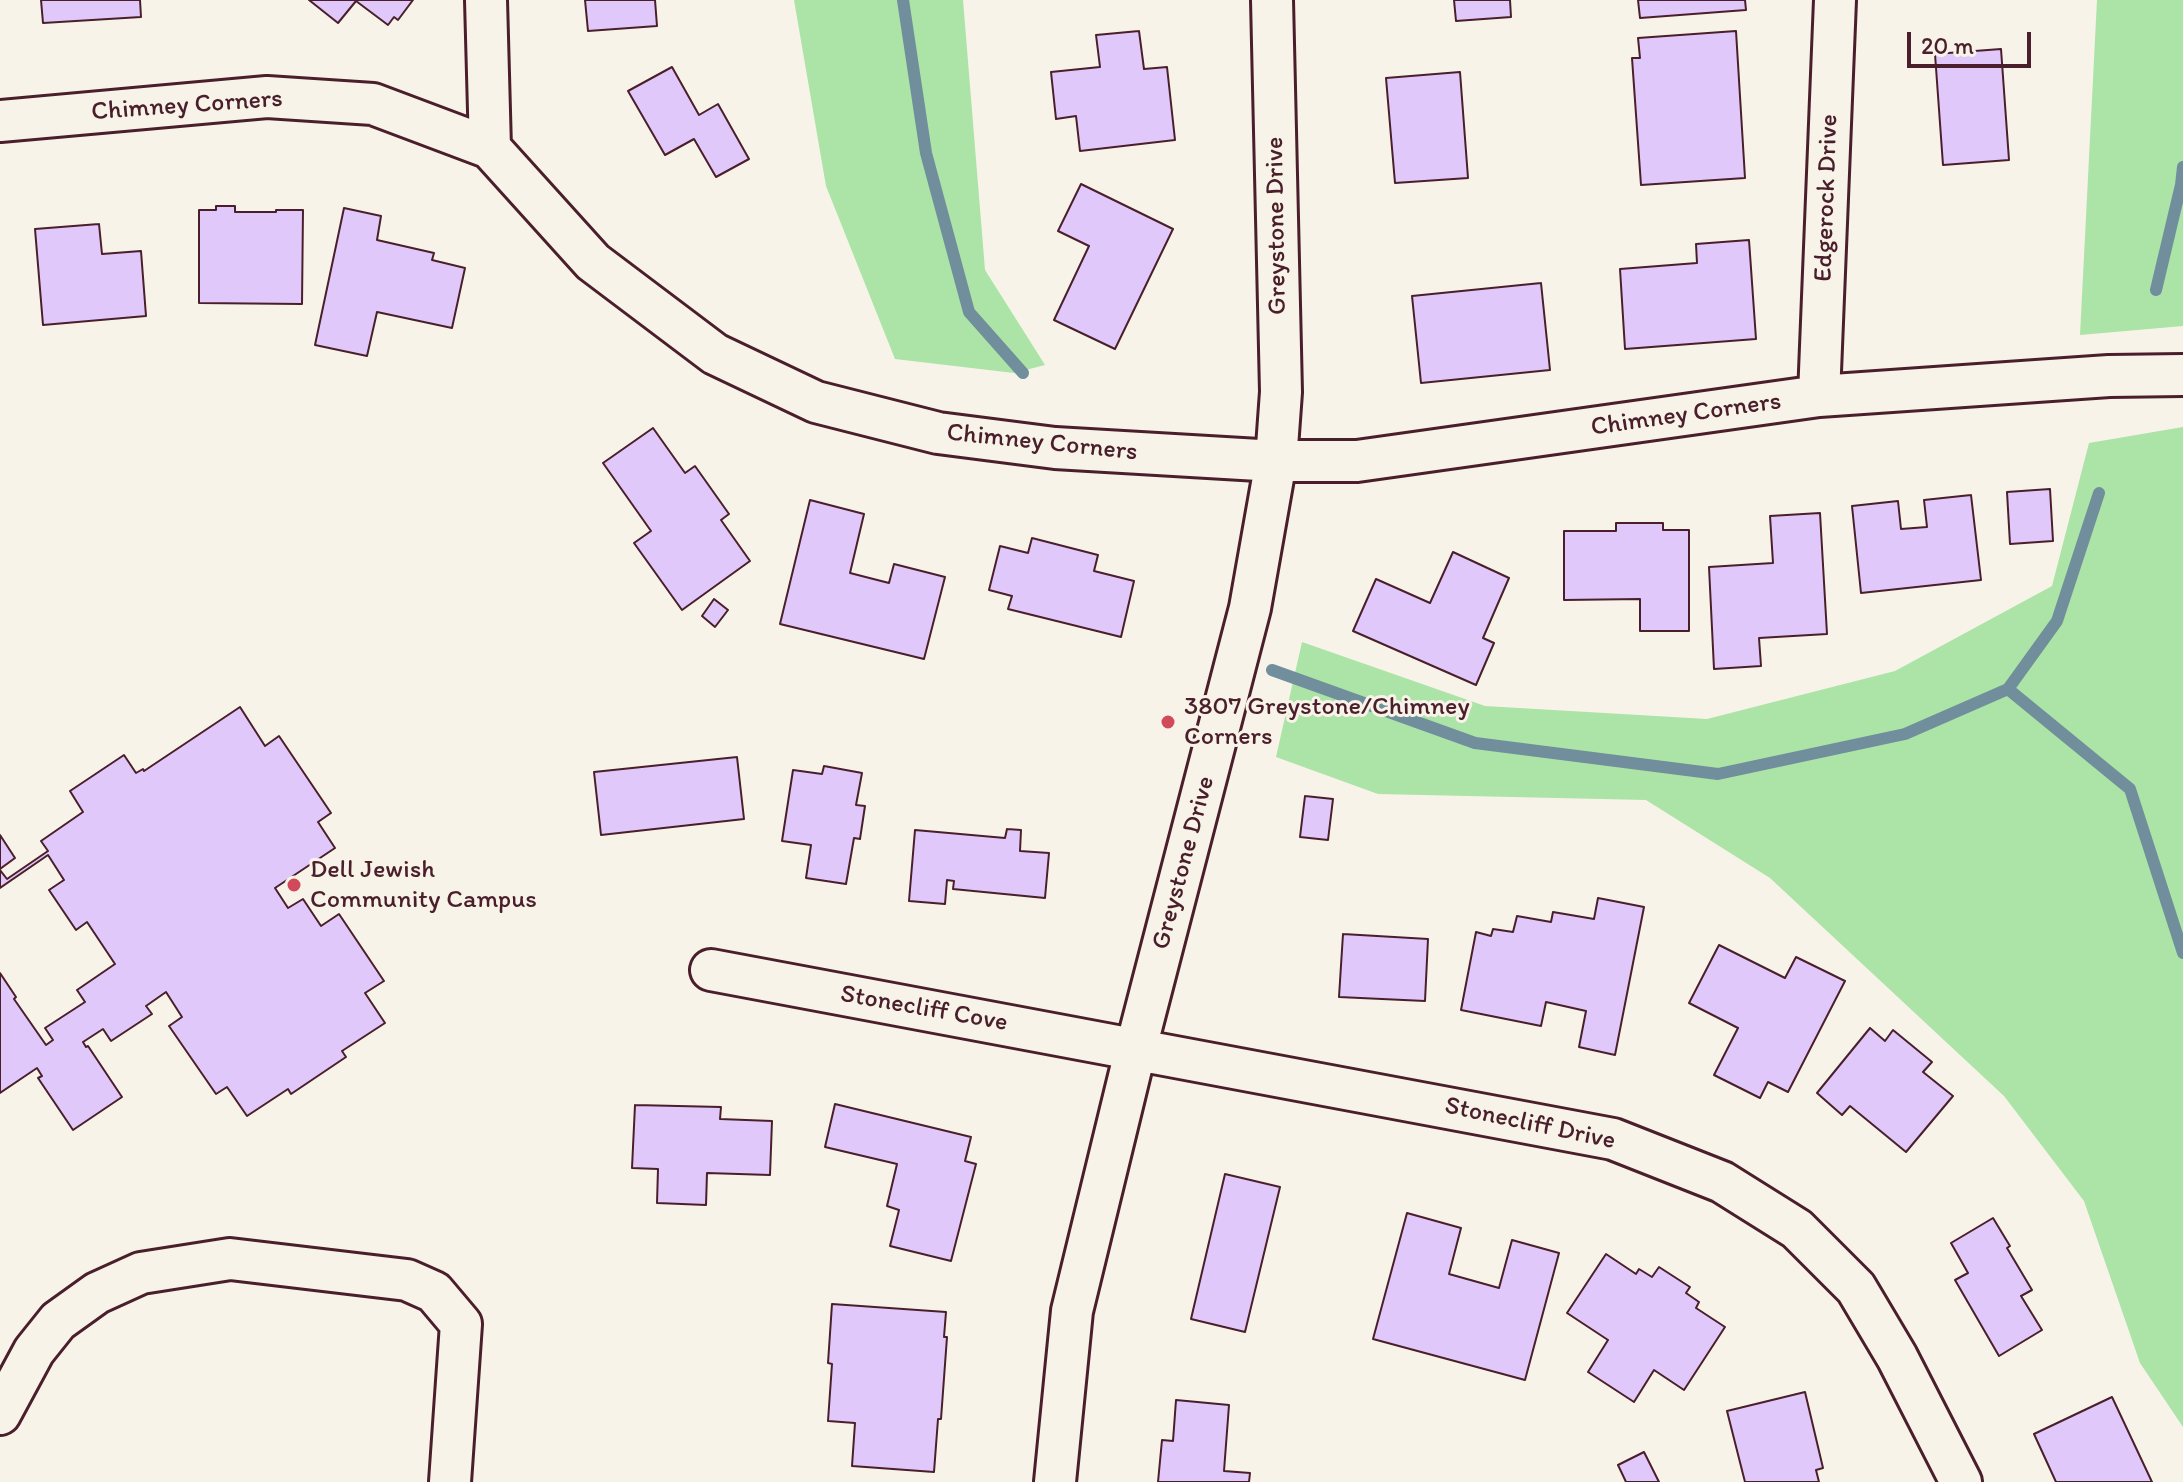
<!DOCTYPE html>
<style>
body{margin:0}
#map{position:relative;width:2183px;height:1482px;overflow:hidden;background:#f7f3e8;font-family:Itim,sans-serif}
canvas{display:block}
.scale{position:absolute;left:1907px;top:32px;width:124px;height:36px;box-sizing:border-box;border:4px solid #4a1f2b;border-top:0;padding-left:10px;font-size:24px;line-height:28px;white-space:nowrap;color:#4a1f2b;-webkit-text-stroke:6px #f7f3e8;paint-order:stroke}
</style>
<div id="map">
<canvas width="2183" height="1482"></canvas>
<div class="scale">20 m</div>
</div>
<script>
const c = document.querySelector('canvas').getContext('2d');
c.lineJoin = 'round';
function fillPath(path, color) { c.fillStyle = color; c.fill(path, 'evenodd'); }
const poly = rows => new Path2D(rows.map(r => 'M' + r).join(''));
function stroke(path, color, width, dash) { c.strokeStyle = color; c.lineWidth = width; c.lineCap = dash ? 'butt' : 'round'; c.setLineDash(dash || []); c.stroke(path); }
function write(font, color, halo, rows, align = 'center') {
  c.font = font + ' Itim,sans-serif'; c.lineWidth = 6; c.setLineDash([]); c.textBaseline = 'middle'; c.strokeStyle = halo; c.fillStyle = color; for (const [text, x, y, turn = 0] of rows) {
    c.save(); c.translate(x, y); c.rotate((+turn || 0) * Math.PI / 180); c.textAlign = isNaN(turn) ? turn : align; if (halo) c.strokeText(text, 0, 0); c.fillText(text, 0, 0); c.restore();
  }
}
const green = poly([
 [794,0,963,0,985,270,1045,365,1014,373,895,359,826,186],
 [2097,0,2183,0,2183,326,2080,335],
 [2183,427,2183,1427,2140,1363,2084,1201,2004,1096,1770,878,1646,800,1378,794,1276,757,1302,642,1485,706,1707,719,1895,671,2052,586,2089,443]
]);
const stream = poly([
 [903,0,926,153,969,312,1023,373],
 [2156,290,2181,185,2183,167],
 [2099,493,2057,621,2008,689,2130,789,2183,953],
 [1272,670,1475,743,1718,774,1905,734,2008,689]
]);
const building = poly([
 [41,0,140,0,141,17,43,23,41,0],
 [309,0,413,0,398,20,394,17,388,25,356,1,338,23,309,0],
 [585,0,655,0,657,26,588,31,585,0],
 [1454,0,1510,0,1511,17,1456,21,1454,0],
 [1638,0,1745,0,1746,10,1640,18,1638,0],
 [1139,31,1144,69,1167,67,1175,140,1080,151,1076,116,1056,119,1051,72,1100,67,1096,35,1139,31],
 [1736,31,1745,178,1641,185,1632,58,1640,58,1638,38,1736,31],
 [2001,49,2009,160,1943,165,1935,54,2001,49],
 [672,67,699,115,718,104,749,159,716,177,694,139,665,155,628,91,672,67],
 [1460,72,1468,178,1395,183,1386,78,1460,72],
 [1081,184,1173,229,1115,349,1054,320,1089,246,1058,231,1081,184],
 [216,206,235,206,235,212,276,212,276,210,303,210,302,304,199,303,199,210,216,210,216,206],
 [344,208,381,216,377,240,434,253,432,260,465,268,452,328,377,312,367,356,315,345,344,208],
 [99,224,102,254,141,251,146,316,43,325,35,229,99,224],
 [1749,240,1756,339,1625,349,1620,269,1697,263,1696,244,1749,240],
 [1541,283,1550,370,1421,383,1412,296,1541,283],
 [653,428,685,473,695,466,729,514,721,520,750,561,682,610,634,543,651,531,603,463,653,428],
 [2050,489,2053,541,2010,544,2007,492,2050,489],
 [1971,495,1981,580,1861,593,1852,506,1898,501,1901,529,1927,527,1924,500,1971,495],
 [810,500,864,514,850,573,889,583,894,564,945,577,924,659,780,624,810,500],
 [1820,513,1827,634,1759,638,1761,666,1714,669,1709,567,1773,563,1770,516,1820,513],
 [1616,523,1663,523,1663,530,1689,530,1689,631,1640,631,1640,599,1564,600,1564,531,1616,531,1616,523],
 [1032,538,1098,555,1094,571,1134,581,1121,637,1008,609,1012,596,989,590,1000,546,1028,553,1032,538],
 [1453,552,1509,578,1483,638,1494,643,1476,685,1353,631,1376,579,1430,603,1453,552],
 [714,599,728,610,715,627,702,616,714,599],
 [240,707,265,746,279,736,331,813,318,822,335,848,275,888,288,908,303,899,321,926,339,914,384,981,365,993,385,1023,342,1051,346,1057,291,1094,288,1089,247,1116,227,1087,216,1094,169,1026,182,1017,166,992,146,1006,152,1014,111,1041,103,1029,83,1042,86,1047,88,1046,122,1097,73,1130,38,1078,42,1076,37,1068,0,1093,0,973,16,997,14,999,46,1045,53,1040,45,1028,85,1002,77,990,115,964,87,922,76,930,49,890,64,880,48,855,0,888,0,870,7,879,48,851,41,841,83,812,70,791,124,755,136,773,143,769,144,771,240,707],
 [737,757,744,819,601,835,594,772,737,757],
 [824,766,862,773,856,805,865,806,860,839,854,838,846,884,806,878,811,845,782,841,793,770,822,774,824,766],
 [1305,796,1333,799,1328,840,1300,837,1305,796],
 [1007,829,1021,830,1020,851,1049,853,1045,898,953,889,954,881,947,880,945,904,909,901,915,830,1005,838,1007,829],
 [0,835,15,858,0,869,0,835],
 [1598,898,1644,907,1615,1055,1579,1047,1586,1011,1546,1002,1541,1026,1461,1010,1476,932,1491,936,1493,929,1513,932,1517,916,1551,922,1553,912,1594,919,1598,898],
 [1343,934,1428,939,1425,1001,1339,997,1343,934],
 [1719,945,1785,978,1796,957,1845,981,1788,1092,1768,1082,1760,1098,1714,1075,1738,1028,1689,1003,1719,945],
 [1870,1028,1885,1041,1893,1030,1932,1062,1923,1072,1953,1096,1906,1152,1850,1106,1842,1115,1817,1093,1870,1028],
 [835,1104,971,1137,965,1161,976,1164,951,1261,890,1246,899,1210,887,1206,897,1164,825,1147,835,1104],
 [635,1105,721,1107,720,1119,772,1121,770,1175,707,1173,706,1205,657,1203,658,1169,632,1168,635,1105],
 [1225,1174,1280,1187,1245,1332,1191,1319,1225,1174],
 [1407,1213,1461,1228,1449,1274,1499,1288,1512,1240,1559,1253,1525,1380,1373,1339,1407,1213],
 [1993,1218,2010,1246,2007,1248,2032,1290,2021,1296,2042,1330,1999,1356,1955,1280,1968,1273,1951,1243,1993,1218],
 [1606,1254,1636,1274,1639,1269,1652,1277,1659,1267,1690,1287,1686,1293,1699,1302,1696,1308,1725,1327,1684,1390,1654,1370,1634,1402,1588,1372,1608,1340,1567,1313,1606,1254],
 [832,1304,946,1312,944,1337,947,1337,941,1419,938,1419,934,1472,852,1466,855,1423,828,1421,832,1364,828,1363,832,1304],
 [1805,1392,1823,1468,1816,1470,1819,1482,1745,1482,1727,1411,1805,1392],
 [2112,1397,2152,1482,2056,1482,2034,1434,2112,1397],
 [1176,1400,1229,1405,1224,1471,1250,1473,1249,1482,1158,1482,1162,1440,1173,1441,1176,1400],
 [1644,1452,1659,1482,1626,1482,1618,1465,1644,1452]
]);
const minor = poly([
 [486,0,490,148],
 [0,121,267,97,373,104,490,148,593,262,715,354,816,402,938,433,1055,448,1276,461,1357,461,1819,396,2109,376,2183,375],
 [1819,396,1835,0],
 [711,970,1613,1139,1722,1182,1797,1229,1856,1288,1897,1357,1961,1482],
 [0,1414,34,1351,58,1321,97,1293,141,1273,230,1259,407,1280,434,1292,461,1324,450,1482],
 [1055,1482,1072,1311,1136,1048,1250,608,1276,461,1281,392,1272,0]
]);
const markers = [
 [1168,722,8,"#d1495b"],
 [294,885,8,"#d1495b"]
];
const streetNames = [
 ["Chimney Corners",187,106,-4],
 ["Edgerock Drive",1827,198,-88],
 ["Greystone Drive",1277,226,-91],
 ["Chimney Corners",1686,415,-8],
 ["Chimney Corners",1042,443,6],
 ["Greystone Drive",1184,863,-75],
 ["Stonecliff Cove",924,1009,10],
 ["Stonecliff Drive",1530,1124,12]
];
const poiNames = [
 ["3807 Greystone/Chimney",1184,707],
 ["Corners",1184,737],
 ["Dell Jewish",310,870],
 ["Community Campus",310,900]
];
fillPath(green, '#ace3a7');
stroke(stream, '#708e9b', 12);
fillPath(building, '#e0c9fa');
stroke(building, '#4a1f2b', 2);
stroke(minor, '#4a1f2b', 46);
stroke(minor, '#f7f3e8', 40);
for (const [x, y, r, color] of markers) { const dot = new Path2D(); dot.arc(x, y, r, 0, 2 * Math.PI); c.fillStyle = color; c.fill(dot); stroke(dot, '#f7f3e8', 3); }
write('26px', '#4a1f2b', '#f7f3e8', streetNames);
write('26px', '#4a1f2b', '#f7f3e8', poiNames, 'left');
</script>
